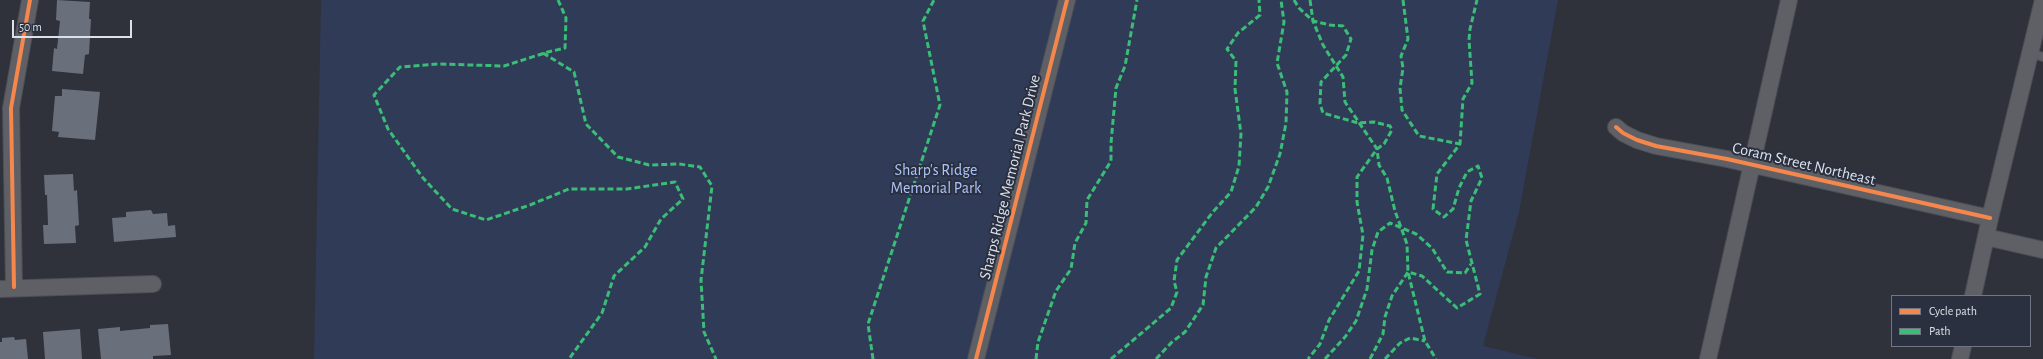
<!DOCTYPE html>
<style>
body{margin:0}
#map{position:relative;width:2043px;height:359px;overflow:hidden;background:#2f323a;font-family:"Alegreya Sans",sans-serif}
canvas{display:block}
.legend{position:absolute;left:1891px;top:295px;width:140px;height:52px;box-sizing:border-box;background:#2a303f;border:1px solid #717683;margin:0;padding:5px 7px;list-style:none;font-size:12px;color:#dce0ea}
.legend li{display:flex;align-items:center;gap:8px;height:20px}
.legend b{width:20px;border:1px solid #717683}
.scale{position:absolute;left:12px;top:20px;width:120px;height:18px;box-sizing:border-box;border:2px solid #dce0ea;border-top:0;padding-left:5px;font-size:12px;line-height:14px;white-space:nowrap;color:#dce0ea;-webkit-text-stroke:3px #2a303f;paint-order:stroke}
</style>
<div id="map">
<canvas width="2043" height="359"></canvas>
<ul class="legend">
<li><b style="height:5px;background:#f5874c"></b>Cycle path</li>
<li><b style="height:5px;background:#3abd76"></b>Path</li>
</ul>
<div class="scale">50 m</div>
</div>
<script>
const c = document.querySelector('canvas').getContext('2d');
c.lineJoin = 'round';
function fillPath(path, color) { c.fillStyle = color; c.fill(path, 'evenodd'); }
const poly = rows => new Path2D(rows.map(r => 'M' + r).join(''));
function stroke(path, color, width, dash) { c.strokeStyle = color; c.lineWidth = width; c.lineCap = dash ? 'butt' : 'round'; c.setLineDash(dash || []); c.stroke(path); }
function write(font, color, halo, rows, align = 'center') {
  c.font = font + ' "Alegreya Sans",sans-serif'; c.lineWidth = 4; c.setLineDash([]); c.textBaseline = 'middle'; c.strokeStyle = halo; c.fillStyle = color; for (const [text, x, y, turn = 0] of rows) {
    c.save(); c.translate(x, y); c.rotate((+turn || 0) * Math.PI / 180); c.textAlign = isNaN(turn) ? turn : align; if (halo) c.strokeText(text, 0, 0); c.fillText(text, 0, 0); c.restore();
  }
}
const green = poly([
 [321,0,1558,0,1519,212,1483,346,1538,359,314,359]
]);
const building = poly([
 [57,0,90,2,89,19,91,19,89,54,85,55,83,74,52,71,54,48,57,49,60,21,56,20],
 [62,89,100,92,95,140,58,137,59,132,52,131,55,96,62,96],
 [73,174,74,191,77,190,79,225,75,226,76,243,44,244,43,225,48,225,47,195,45,195,44,175],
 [151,210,153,214,167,213,168,226,175,225,176,237,114,242,112,218,126,217,126,212],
 [168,324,171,355,153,356,153,359,101,359,98,329,120,327,120,331,150,328,150,325],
 [80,329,82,359,45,359,43,332],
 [14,337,15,340,26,339,28,359,0,359,0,342,2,342,2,338]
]);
const lane = poly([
 [2030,53,2043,57]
]);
const street = poly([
 [1616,127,1623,133,1637,140,1656,146,1727,159,1990,218],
 [1986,237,2043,250],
 [14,287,11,108,30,0],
 [0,289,153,284],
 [1973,296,1990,218,2043,0],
 [976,359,1067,0],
 [1708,359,1789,0],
 [1960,359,1963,346]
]);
const quiet = poly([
 [558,0,566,18,565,48,548,52,504,66,438,64,400,67,374,95,388,129,423,178,452,209,486,220,530,205,569,189,627,189,675,182,683,199,661,219,645,247,614,276,602,313,569,359],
 [1294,0,1299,8,1313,21,1330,25,1343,26,1351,39,1346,55,1321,82,1320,104,1323,113,1358,123,1374,122,1390,126,1392,130,1384,144,1377,149,1357,177,1357,202,1363,235,1359,271,1329,320,1320,344,1308,359],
 [1310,0,1313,21,1323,45,1343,77,1345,102,1377,149,1379,165,1387,178,1395,211,1407,244,1408,272,1425,341,1436,359],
 [1403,0,1408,39,1401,56,1403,68,1400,88,1402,110,1419,136,1460,144],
 [543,53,574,72,586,124,618,157,649,165,679,164,700,167,712,186,701,280,704,332,716,359],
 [873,359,868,324,940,105,923,21,934,0],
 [1036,359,1038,342,1056,291,1071,269,1075,243,1086,223,1087,200,1111,161,1111,143,1116,88,1125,66,1137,0],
 [1111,359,1171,308,1177,292,1174,281,1177,260,1212,213,1231,192,1239,166,1241,134,1235,89,1236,61,1227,49,1238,33,1260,15,1259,0],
 [1156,359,1172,342,1185,332,1203,305,1206,277,1216,248,1256,207,1268,187,1280,154,1286,123,1287,92,1277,63,1284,22,1281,0],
 [1325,359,1345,337,1356,321,1367,289,1372,250,1378,232,1390,223,1416,234,1432,248,1447,272,1465,273,1471,264],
 [1370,359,1383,334,1385,317,1392,296,1408,272,1422,276,1457,308,1480,294,1466,240,1471,201,1482,178,1478,166,1467,172,1459,188,1453,209,1444,217,1433,209,1437,174,1460,144,1463,99,1472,83,1469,40,1470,29,1477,0],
 [1385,359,1400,343,1410,338,1425,341]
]);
const cycleway = poly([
 [1616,127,1623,133,1637,140,1656,146,1727,159,1990,218],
 [14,287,11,108,30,0],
 [976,359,1067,0]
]);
const streetNames = [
 ["Coram Street Northeast",1804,164,13],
 ["Sharps Ridge Memorial Park Drive",1010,177,-76]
];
const parkNames = [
 ["Sharp's Ridge",936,170],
 ["Memorial Park",936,188]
];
fillPath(green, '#303b57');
fillPath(building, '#6a6f7c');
stroke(lane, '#4c4e56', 10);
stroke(street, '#4c4e56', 18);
stroke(lane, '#5e6066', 8);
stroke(street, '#5e6066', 16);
stroke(quiet, '#3abd76', 3, [6, 3]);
stroke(cycleway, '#f5874c', 4);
write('16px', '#dce0ea', '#2a303f', streetNames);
write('16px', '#adc4fb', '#2a303f', parkNames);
</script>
